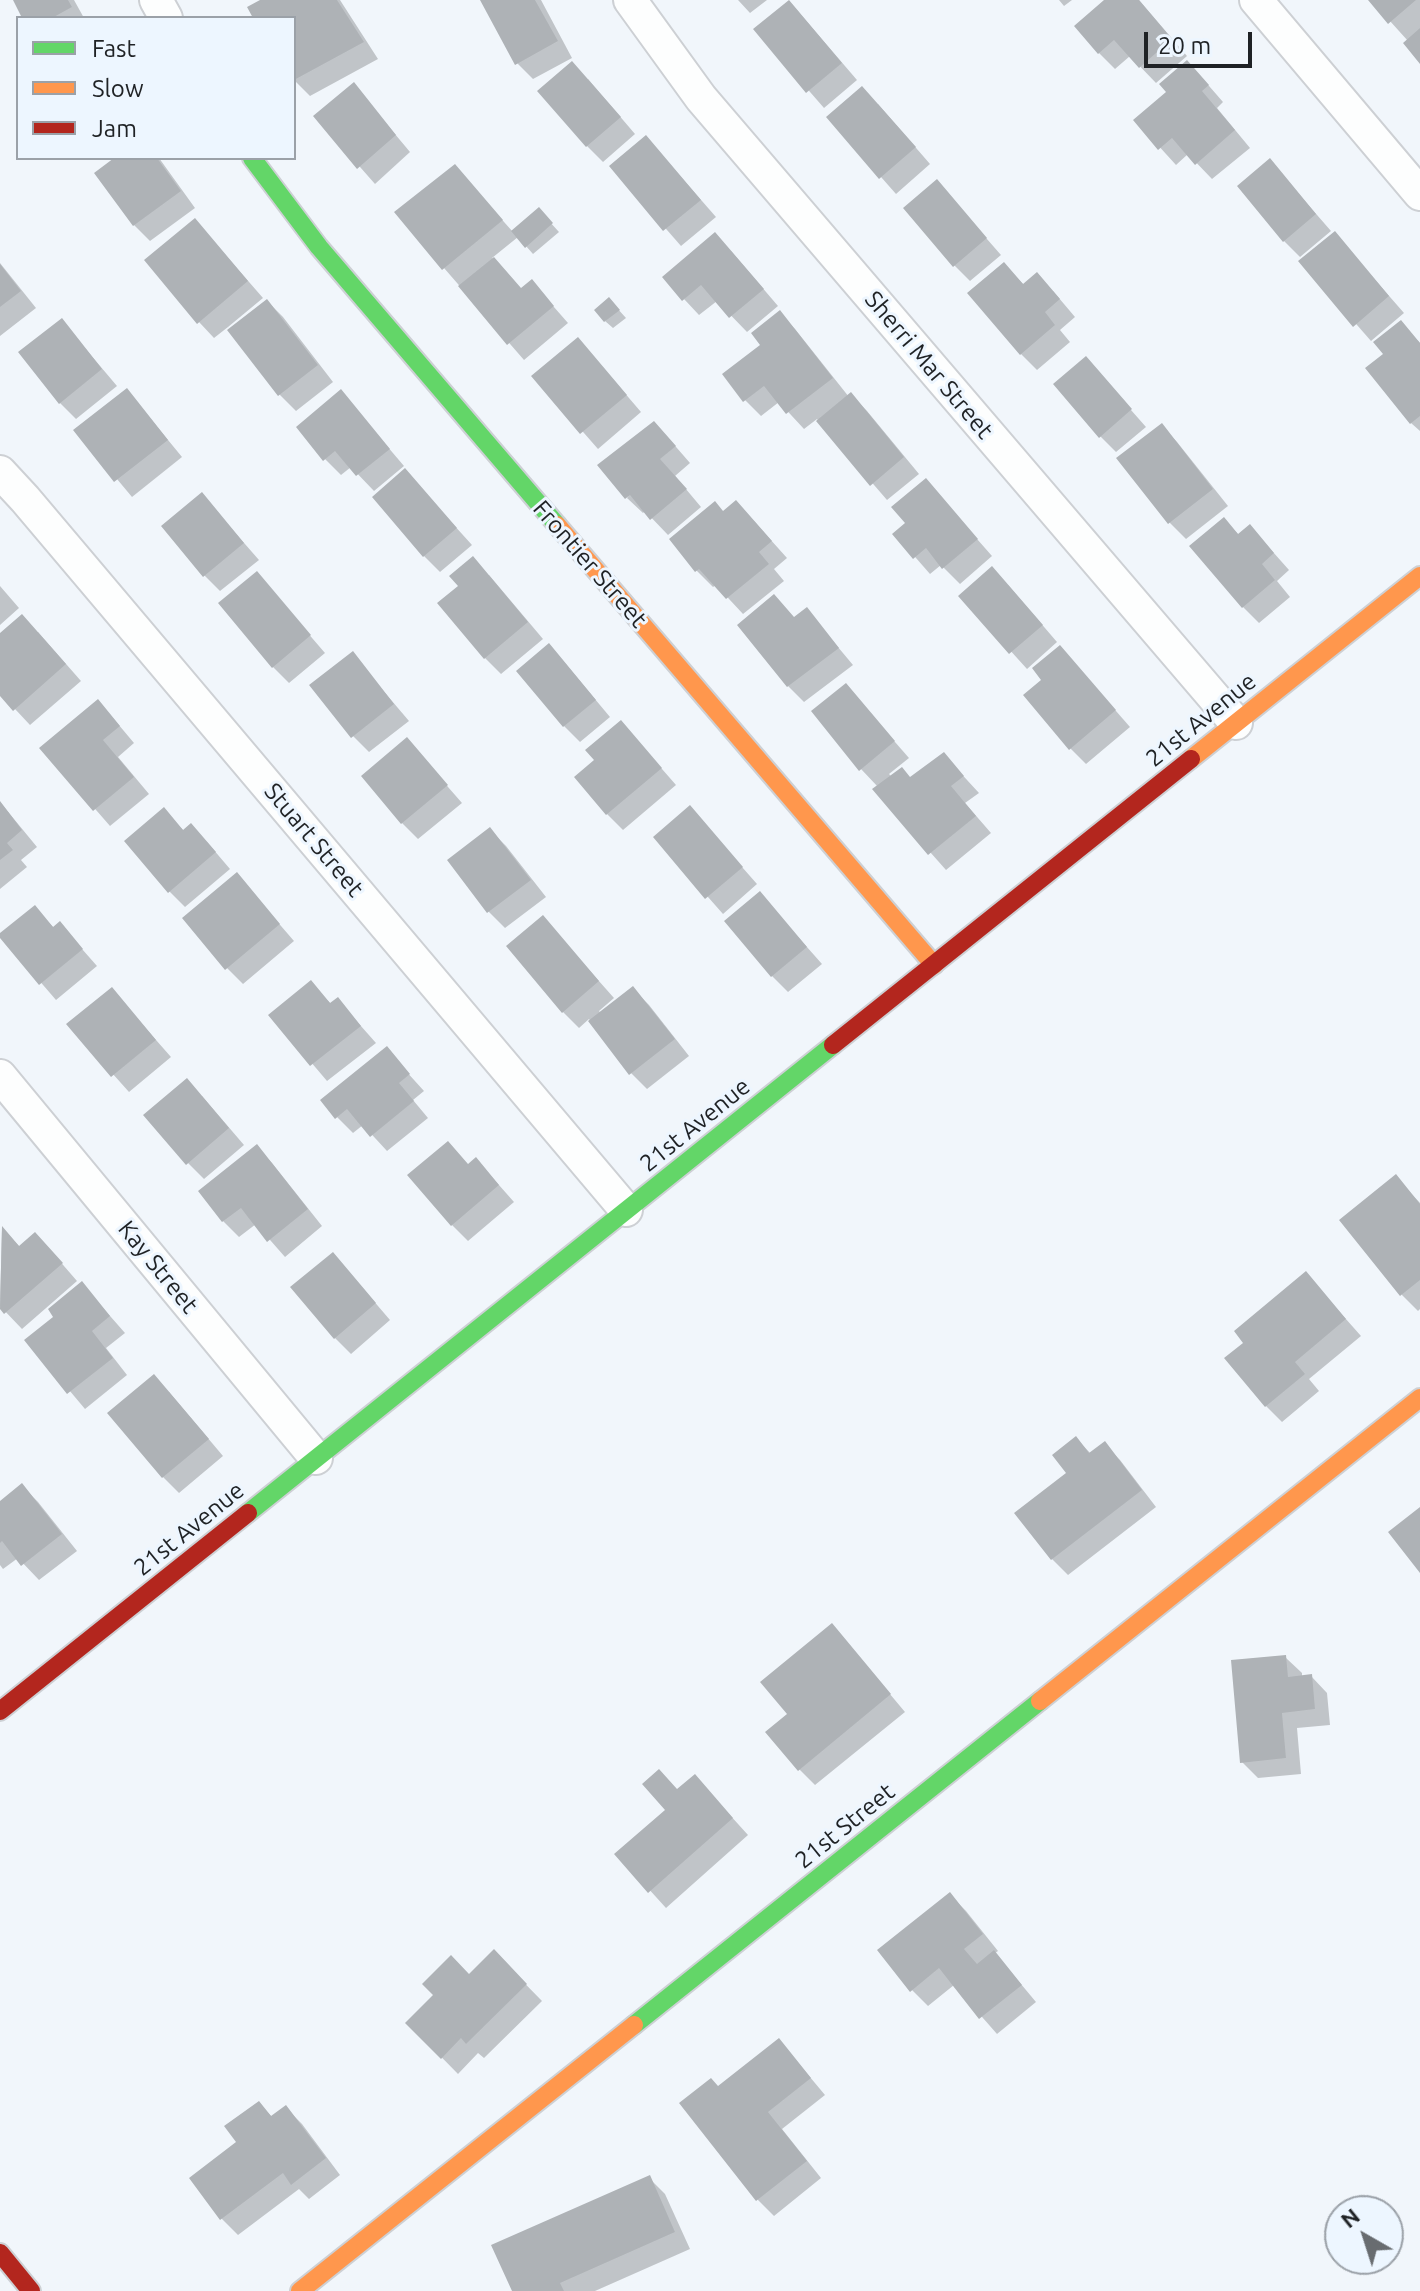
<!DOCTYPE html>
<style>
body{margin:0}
#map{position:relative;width:1420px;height:2291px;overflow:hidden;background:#f1f6fb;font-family:Ubuntu,sans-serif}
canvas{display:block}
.legend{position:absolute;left:16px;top:16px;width:280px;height:144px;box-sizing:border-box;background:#edf6ff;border:2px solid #9ba1a8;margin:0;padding:10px 14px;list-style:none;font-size:24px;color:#1f2225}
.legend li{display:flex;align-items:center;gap:16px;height:40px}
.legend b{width:40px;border:2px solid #9ba1a8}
.north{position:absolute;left:1324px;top:2195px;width:80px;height:80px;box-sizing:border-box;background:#edf6ff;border:2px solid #9ba1a8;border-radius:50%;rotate:321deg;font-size:22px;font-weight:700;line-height:32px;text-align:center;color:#1f2225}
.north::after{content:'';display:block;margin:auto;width:28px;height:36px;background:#686c70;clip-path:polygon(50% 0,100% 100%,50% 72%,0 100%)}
.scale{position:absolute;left:1144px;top:32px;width:108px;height:36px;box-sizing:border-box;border:4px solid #1f2225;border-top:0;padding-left:10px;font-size:24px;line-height:28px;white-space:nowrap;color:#1f2225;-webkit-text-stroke:6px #edf6ff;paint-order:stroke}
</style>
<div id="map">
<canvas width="1420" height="2291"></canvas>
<ul class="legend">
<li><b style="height:10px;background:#63d668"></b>Fast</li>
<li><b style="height:10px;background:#ff974d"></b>Slow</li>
<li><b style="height:10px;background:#b3261e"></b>Jam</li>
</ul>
<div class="north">N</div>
<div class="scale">20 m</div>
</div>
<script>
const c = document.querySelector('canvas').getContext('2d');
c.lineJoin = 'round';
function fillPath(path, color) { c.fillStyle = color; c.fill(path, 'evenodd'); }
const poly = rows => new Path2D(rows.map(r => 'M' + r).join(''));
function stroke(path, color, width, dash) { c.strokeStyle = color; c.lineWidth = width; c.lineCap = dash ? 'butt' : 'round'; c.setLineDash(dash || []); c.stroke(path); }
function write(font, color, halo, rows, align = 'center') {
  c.font = font + ' Ubuntu,sans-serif'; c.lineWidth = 6; c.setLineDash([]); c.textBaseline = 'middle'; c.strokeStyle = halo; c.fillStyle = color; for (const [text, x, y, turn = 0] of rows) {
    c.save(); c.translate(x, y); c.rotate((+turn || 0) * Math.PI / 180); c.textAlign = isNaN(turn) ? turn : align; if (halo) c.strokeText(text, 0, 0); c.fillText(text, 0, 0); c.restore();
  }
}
const shadow = poly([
 [15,0,74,0,84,18,25,18],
 [265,0,340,0,378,59,310,96,294,80,294,18,255,18],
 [482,0,541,0,572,58,533,79,517,63],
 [738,0,767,0,750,13],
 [1059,0,1072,0,1064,6],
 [1107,0,1139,0,1187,56,1156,83,1130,56,1115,69,1099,53],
 [1371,0,1420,0,1420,61,1408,41],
 [790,2,857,80,824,108,756,30],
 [588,79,635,134,603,162,587,146],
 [1203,79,1223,102,1217,108,1250,148,1212,179,1188,154,1176,165,1136,121],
 [354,85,410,152,375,184,316,117],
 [878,104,930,164,896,194,829,118],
 [646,137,716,217,681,246,611,166],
 [118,158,159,158,195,208,150,241,134,225],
 [1270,161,1331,231,1300,257,1284,241],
 [455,167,513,232,539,210,559,232,533,254,518,237,492,258,522,290,532,282,568,323,524,360,444,268],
 [937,182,1001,255,970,281,954,265],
 [195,220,263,298,228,327,230,330,267,301,283,317,333,382,296,411,280,395,228,327,214,338,199,322],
 [1335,234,1404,313,1371,341,1301,261],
 [731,251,778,306,747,332,717,301,699,315,684,299],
 [0,263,36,308,0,336],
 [1004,264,1024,285,1053,291,1075,317,1060,330,1070,342,1037,370,1021,354],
 [617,308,626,318,613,328,605,321],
 [779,313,795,329,849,397,851,395,867,411,919,474,887,500,817,419,804,429,779,402,761,416,745,400,763,345],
 [62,321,117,386,76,419,60,403],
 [1400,322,1420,343,1420,431,1411,423,1386,354],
 [593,356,641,412,598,449,534,376],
 [1086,359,1146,427,1116,452,1100,436],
 [127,390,182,457,132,497,76,430],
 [341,392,404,466,374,491,351,467,341,475,325,459],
 [1162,426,1177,442,1228,506,1186,539,1170,523,1119,459],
 [670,440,690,463,675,476,701,507,668,535,645,511,643,513,627,498],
 [405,471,472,545,440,572,424,556],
 [926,481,992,556,960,584,941,565,930,574,895,534,907,524],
 [202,495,259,560,220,591,204,575],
 [724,512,752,519,787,558,774,569,784,581,743,614,716,585,713,587,697,571,671,539],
 [1224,520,1239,535,1265,543,1289,570,1277,581,1290,597,1259,623,1243,607],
 [257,574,325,653,289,683,273,667],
 [489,575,543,639,501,674,485,658],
 [1008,585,1057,642,1027,669,961,596],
 [0,586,19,608,0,625],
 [807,610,853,665,804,702,788,686,795,619],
 [38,632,81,681,30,725,0,693,0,636],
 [1060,647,1130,727,1086,764,1070,748,1044,680],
 [352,654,409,721,369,752,353,736],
 [564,662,610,717,580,742,564,726],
 [846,686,909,758,889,774,892,777,910,779,944,755,979,793,965,803,991,833,946,870,875,790,878,787,861,769],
 [113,718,134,743,118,757,149,794,110,826,42,748],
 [621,722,676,785,623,830,607,814,596,761],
 [407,740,462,803,418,839,402,823],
 [0,802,37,847,21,860,27,867,0,889],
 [690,808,757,884,723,914,655,837],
 [164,810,184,831,207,842,230,869,185,907,169,891],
 [490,830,506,846,546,897,505,928,489,912,450,860],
 [237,875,294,941,243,984,227,968],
 [760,894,822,964,788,992,772,976],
 [35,908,54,928,60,924,97,966,56,1000,0,935],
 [543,918,614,998,599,1011,601,1014,633,989,649,1005,689,1056,647,1089,631,1073,589,1019,579,1028,563,1012],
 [311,983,331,1004,337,999,376,1043,327,1081,271,1015],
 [112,990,171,1057,129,1092,69,1025],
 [386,1049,424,1091,413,1100,428,1118,387,1151,363,1125,353,1133,337,1117],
 [202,1096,244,1145,204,1179,188,1163],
 [256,1147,272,1163,322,1226,285,1257,256,1224,239,1237,223,1221],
 [469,1166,491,1176,514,1202,468,1241,452,1225],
 [1396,1177,1420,1203,1420,1309,1418,1311,1402,1295],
 [2,1229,21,1248,51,1251,77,1281,22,1329,0,1306],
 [348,1271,390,1320,351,1354,335,1338],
 [1306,1274,1361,1336,1309,1379,1319,1391,1282,1422,1266,1406,1246,1343],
 [82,1284,125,1333,106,1348,127,1375,85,1409,27,1340,56,1317],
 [169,1392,223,1456,179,1493,163,1477],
 [1076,1438,1091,1454,1104,1444,1120,1460,1156,1507,1068,1575,1052,1559],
 [22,1486,38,1502,77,1551,39,1580,18,1558,3,1569,0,1565,0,1503],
 [832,1625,905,1712,815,1785,799,1769],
 [1285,1657,1302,1673,1302,1677,1311,1676,1327,1693,1330,1725,1297,1728,1301,1774,1258,1778,1242,1762],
 [710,1793,748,1835,666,1908,617,1854,668,1810],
 [950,1895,966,1911,998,1951,995,1953,1036,2002,997,2034,954,1985,928,2006,912,1990],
 [494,1952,542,2001,484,2058,478,2053,458,2074,408,2023,469,1977],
 [779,2040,825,2095,782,2129,821,2178,774,2216,758,2200,682,2103,718,2088],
 [259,2103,273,2118,286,2108,302,2124,340,2175,309,2199,299,2189,238,2235,222,2219,192,2179,239,2143],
 [649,2178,665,2194,690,2249,595,2291,514,2291]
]);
const building = poly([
 [13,0,68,0,72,7,52,18,22,18],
 [260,0,337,0,364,42,294,80,294,18,253,18,247,7],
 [480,0,535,0,558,41,515,65],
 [789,0,842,63,806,93,753,29],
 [1104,0,1139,0,1172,39,1139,68,1114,40,1098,54,1074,26],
 [1368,0,1416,0,1388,24],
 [1420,28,1420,64,1403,43],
 [1187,60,1209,85,1202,91,1235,130,1195,165,1172,138,1158,150,1133,120,1166,92,1159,84],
 [572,61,621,117,586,147,537,91],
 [354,82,396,135,357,169,313,116],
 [862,86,916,147,879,179,826,117],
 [646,135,701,200,663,231,609,166],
 [114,158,157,158,181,191,133,226,94,173],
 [1270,158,1316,214,1283,242,1237,186],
 [455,164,503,220,442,270,394,212],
 [937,179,987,238,953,267,903,208],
 [539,207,553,223,525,248,511,231],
 [195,218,248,281,197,324,144,260],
 [1335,231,1389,296,1353,327,1298,261],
 [715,232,764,289,729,318,701,285,682,301,662,277],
 [494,257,521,288,532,279,554,306,507,345,458,286],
 [1004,262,1023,284,1037,272,1060,299,1045,312,1055,325,1020,355,967,293],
 [0,264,21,291,0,307],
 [609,297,620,310,604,322,594,310],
 [267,299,318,365,278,396,227,330],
 [780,310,833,378,786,414,764,386,743,402,722,374,760,345,751,333],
 [62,318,102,369,59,404,18,352],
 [1401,320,1420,343,1420,416,1410,424,1365,368,1383,354,1373,342],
 [578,337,627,395,580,434,531,376],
 [1086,356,1132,409,1099,438,1053,384],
 [127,388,168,440,114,482,73,430],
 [341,389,390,449,356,476,335,451,323,461,296,427],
 [851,392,904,457,870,486,816,421],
 [654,421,676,446,660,459,687,489,650,520,630,495,625,499,597,465],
 [1162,423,1213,489,1168,524,1116,458],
 [405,468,457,528,423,557,372,497],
 [926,478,978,539,942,569,926,548,913,559,892,534,905,523,891,507],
 [202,492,244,543,203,577,161,526],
 [736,500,772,541,759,552,769,564,726,599,699,569,695,572,669,539,715,501,723,511],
 [1224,517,1238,534,1250,524,1274,553,1262,564,1275,580,1242,608,1189,546],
 [473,556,528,622,484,659,437,603,458,586,449,576],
 [992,566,1043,625,1009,654,958,596],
 [257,571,311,635,272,668,218,603],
 [774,594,794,617,807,607,839,648,787,687,737,625],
 [22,614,66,664,13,711,0,696,0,633],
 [549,643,596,700,563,727,516,671],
 [1060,645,1116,710,1069,750,1023,695,1041,680,1032,668],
 [353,651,394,704,351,738,309,685],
 [846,683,895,741,859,771,811,711],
 [98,699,120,726,103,740,134,777,93,811,39,748],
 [621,720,662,768,606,815,574,777,594,760,585,750],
 [407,737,448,785,401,824,361,776],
 [944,752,964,776,951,786,976,816,928,855,872,789,902,767,910,777],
 [0,801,22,830,7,843,13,850,0,860],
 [690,805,743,867,705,899,653,837],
 [164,807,183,830,191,823,216,852,168,893,124,841],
 [490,827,531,880,487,913,447,860],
 [237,872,280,924,225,970,182,918],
 [760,891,807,947,771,977,724,921],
 [35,905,53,927,60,921,83,949,39,985,0,938,0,933],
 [543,915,599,981,562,1013,506,946],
 [311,980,330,1003,338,997,361,1026,310,1066,268,1015],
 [633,986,675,1039,629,1075,588,1021],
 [112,987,156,1040,111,1077,66,1024],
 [387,1046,410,1074,399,1083,414,1101,370,1137,347,1109,335,1119,320,1100],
 [187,1078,229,1128,186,1165,143,1115],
 [448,1141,468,1164,476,1157,499,1185,451,1226,407,1175],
 [257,1144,308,1209,267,1242,241,1208,222,1222,198,1191],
 [1396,1174,1420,1204,1420,1280,1400,1296,1339,1220],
 [2,1226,19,1246,35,1232,63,1263,4,1314,0,1309],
 [333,1252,376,1303,334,1339,290,1287],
 [1306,1271,1346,1319,1295,1362,1305,1374,1265,1407,1224,1358,1243,1343,1234,1331],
 [82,1281,110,1316,92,1331,113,1358,67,1394,24,1340,53,1317,48,1309],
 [154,1374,209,1439,162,1478,107,1413],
 [1076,1436,1089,1453,1105,1441,1142,1490,1051,1560,1014,1513,1066,1473,1052,1455],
 [22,1483,62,1534,21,1566,2,1541,0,1543,0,1501],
 [1420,1507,1420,1573,1388,1532],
 [832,1623,891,1694,798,1771,765,1732,787,1714,760,1682],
 [1286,1655,1288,1677,1312,1674,1315,1709,1282,1713,1286,1758,1240,1763,1231,1660],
 [659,1769,677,1789,695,1774,733,1818,648,1893,614,1854,665,1810,642,1784],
 [950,1892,983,1934,964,1949,977,1964,994,1950,1022,1985,979,2019,939,1968,910,1992,877,1950],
 [494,1949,527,1984,466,2044,461,2038,441,2059,405,2023,433,1995,422,1984,451,1955,469,1974],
 [779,2038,811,2078,768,2112,807,2161,756,2201,679,2103,711,2078,718,2086],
 [259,2101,271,2116,286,2105,326,2158,291,2185,283,2173,220,2220,189,2178,236,2142,224,2126],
 [650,2175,675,2232,560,2283,564,2291,512,2291,491,2245]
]);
const street = poly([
 [156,0,166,18],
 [630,0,701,98,1236,723],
 [1256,0,1420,194],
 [0,472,25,499,626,1210],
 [0,1076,316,1458]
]);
const fast = poly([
 [252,158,319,247,557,525],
 [248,1513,833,1045],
 [634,2025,1040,1701]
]);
const slow = poly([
 [557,525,934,965],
 [1191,759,1420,576],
 [1040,1701,1420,1398],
 [300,2291,634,2025]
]);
const jam = poly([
 [833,1045,1191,759],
 [0,1711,248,1513],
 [0,2253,31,2291]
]);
const streetNames = [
 ["Sherri Mar Street",929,365,50],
 ["Frontier Street",590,564,49],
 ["21st Avenue",1201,720,-39],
 ["Stuart Street",314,840,50],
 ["21st Avenue",695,1125,-39],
 ["Kay Street",158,1267,51],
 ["21st Avenue",189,1529,-39],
 ["21st Street",845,1826,-39]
];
fillPath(shadow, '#0003');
fillPath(building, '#aeb2b6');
stroke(street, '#cdd0d4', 36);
stroke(fast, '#cdd0d4', 22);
stroke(slow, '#cdd0d4', 22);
stroke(jam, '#cdd0d4', 22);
stroke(street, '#fdfefe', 32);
stroke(fast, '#63d668', 18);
stroke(slow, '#ff974d', 18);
stroke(jam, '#b3261e', 18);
write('24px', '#1f2225', '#edf6ff', streetNames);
</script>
